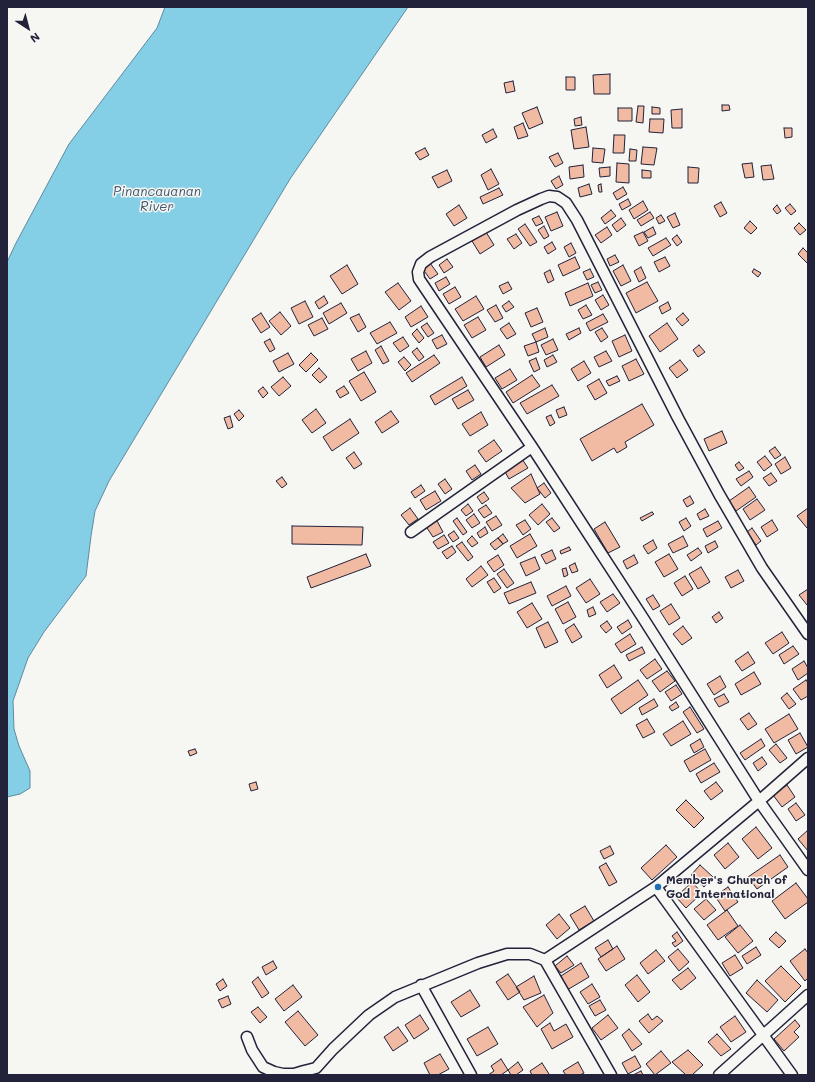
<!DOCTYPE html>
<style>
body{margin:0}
#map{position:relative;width:815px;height:1082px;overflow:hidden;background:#f6f6f2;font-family:Mali,sans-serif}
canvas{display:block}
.frame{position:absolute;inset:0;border:8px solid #22223b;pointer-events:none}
.north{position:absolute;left:8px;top:8px;width:40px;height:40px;-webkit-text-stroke:3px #f6f6f2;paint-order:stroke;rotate:144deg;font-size:11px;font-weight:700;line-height:16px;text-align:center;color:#22223b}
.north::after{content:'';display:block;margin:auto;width:14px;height:18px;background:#22223b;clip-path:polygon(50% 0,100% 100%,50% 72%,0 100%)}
</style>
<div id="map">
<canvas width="815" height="1082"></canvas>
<div class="frame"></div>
<div class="north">N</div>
</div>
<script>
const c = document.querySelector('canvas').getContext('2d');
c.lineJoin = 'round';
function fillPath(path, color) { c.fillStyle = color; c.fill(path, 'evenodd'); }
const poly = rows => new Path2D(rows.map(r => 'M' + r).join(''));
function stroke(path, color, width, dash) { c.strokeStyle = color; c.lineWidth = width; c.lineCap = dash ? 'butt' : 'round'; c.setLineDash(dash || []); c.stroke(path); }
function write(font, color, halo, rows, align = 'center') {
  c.font = font + ' Mali,sans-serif'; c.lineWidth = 3; c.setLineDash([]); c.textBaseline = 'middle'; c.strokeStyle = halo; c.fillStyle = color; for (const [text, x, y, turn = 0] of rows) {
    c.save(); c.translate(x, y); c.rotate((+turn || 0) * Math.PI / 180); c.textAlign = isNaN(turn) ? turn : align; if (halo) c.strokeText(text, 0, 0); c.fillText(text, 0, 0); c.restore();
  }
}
const water = poly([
 [165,7,408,7,290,179,109,481,95,511,91,536,86,576,44,632,28,658,13,701,14,729,19,746,30,771,30,788,20,794,7,797,7,262,16,243,69,144,157,28,165,7]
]);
const building = poly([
 [610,74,610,94,594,94,593,75,610,74],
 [566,77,575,77,575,90,566,90,566,77],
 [513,81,515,91,506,93,504,83,513,81],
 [722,105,729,105,730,110,722,111,722,105],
 [638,106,644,106,643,123,636,122,638,106],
 [537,107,543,123,529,129,522,113,537,107],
 [652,107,660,108,660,114,652,114,652,107],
 [618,108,632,108,632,121,618,121,618,108],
 [682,109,682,128,672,128,671,110,682,109],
 [581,117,582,125,575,126,574,119,581,117],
 [650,119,664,119,663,133,649,132,650,119],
 [523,123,528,136,518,139,514,127,523,123],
 [586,127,589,147,574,149,571,130,586,127],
 [784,128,792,128,792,137,785,138,784,128],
 [493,129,497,137,486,143,482,135,493,129],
 [614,135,625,135,624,153,613,153,614,135],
 [643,147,657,148,654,165,641,164,643,147],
 [425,148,429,155,420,160,415,153,425,148],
 [593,148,605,149,603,163,592,162,593,148],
 [630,149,637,150,636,161,629,161,630,149],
 [558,153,563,163,555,167,549,157,558,153],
 [617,163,629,164,629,183,616,182,617,163],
 [752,163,754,177,745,178,742,164,752,163],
 [583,165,584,177,570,179,569,167,583,165],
 [771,165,774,179,763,180,761,166,771,165],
 [610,167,610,176,600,177,599,168,610,167],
 [688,167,699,168,698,183,688,183,688,167],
 [491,169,499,184,488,190,481,175,491,169],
 [447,170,452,181,438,188,432,177,447,170],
 [642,170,651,171,651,178,642,178,642,170],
 [559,176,563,185,556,189,551,181,559,176],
 [589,184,592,194,580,197,578,188,589,184],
 [601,184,602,192,599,192,598,185,601,184],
 [623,187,627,194,617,200,613,193,623,187],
 [499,188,503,195,483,204,480,197,499,188],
 [628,199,631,205,622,210,619,204,628,199],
 [643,201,648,210,634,219,629,210,643,201],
 [721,202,727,213,720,217,714,206,721,202],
 [790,204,796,211,791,215,785,208,790,204],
 [459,205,467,218,454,226,446,214,459,205],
 [777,205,781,211,777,214,773,209,777,205],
 [611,210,616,216,605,224,601,218,611,210],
 [557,212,563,226,551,231,545,217,557,212],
 [650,212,654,218,641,226,637,220,650,212],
 [675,213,680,225,673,228,667,217,675,213],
 [661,215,665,221,659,224,656,218,661,215],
 [539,216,543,223,536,226,532,219,539,216],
 [621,218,626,225,617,232,612,225,621,218],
 [750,221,757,228,751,234,744,228,750,221],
 [799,223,806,230,800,235,794,228,799,223],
 [525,224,537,242,530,246,518,229,525,224],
 [544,226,549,236,544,239,538,230,544,226],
 [607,227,612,235,601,243,595,235,607,227],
 [653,227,656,234,648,238,644,232,653,227],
 [486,232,494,245,480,254,472,241,486,232],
 [643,232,648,241,639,246,634,236,643,232],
 [516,234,522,243,514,249,507,239,516,234],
 [677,235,682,242,677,246,672,239,677,235],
 [666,238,671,245,653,256,648,248,666,238],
 [552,242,556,249,548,254,544,247,552,242],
 [571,243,576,253,569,257,564,247,571,243],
 [803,248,808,253,808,264,798,254,803,248],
 [615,255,619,262,610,266,607,259,615,255],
 [575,257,580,268,563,276,558,265,575,257],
 [665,257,670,266,659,272,654,262,665,257],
 [447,259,453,267,444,273,439,265,447,259],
 [430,263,438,274,430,279,422,268,430,263],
 [347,265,358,284,342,294,330,276,347,265],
 [623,265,631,281,621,286,613,271,623,265],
 [641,267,646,278,639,282,634,271,641,267],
 [590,269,594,277,587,280,583,272,590,269],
 [754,269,761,273,758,277,752,272,754,269],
 [550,270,554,280,548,283,544,273,550,270],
 [446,277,450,284,439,291,435,283,446,277],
 [508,282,512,289,503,294,499,286,508,282],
 [598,282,602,290,595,293,591,285,598,282],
 [647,282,658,301,636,313,626,293,647,282],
 [398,283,411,301,399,310,385,292,398,283],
 [588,283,593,296,570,306,565,293,588,283],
 [455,287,461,297,449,304,443,294,455,287],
 [603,295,609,305,601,310,595,300,603,295],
 [324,296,328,303,319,309,315,302,324,296],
 [476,296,484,309,463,321,455,309,476,296],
 [305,301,313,317,299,324,291,308,305,301],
 [509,301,514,307,506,312,502,306,509,301],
 [668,302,671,309,662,314,659,307,668,302],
 [341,303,347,313,329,324,323,313,341,303],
 [496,305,503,318,495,322,487,310,496,305],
 [586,305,592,315,583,319,578,310,586,305],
 [421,306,428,317,411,327,405,317,421,306],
 [537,308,543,322,531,327,525,313,537,308],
 [280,312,291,326,281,335,269,321,280,312],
 [261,313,270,327,261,333,252,319,261,313],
 [683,313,689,320,682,326,676,319,683,313],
 [359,314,366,327,358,332,350,318,359,314],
 [603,314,608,322,590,331,586,323,603,314],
 [478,317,486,330,472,338,464,325,478,317],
 [322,318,328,329,314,336,308,325,322,318],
 [390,322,397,333,377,344,370,333,390,322],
 [427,323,434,333,428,337,421,327,427,323],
 [509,323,516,334,507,339,500,329,509,323],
 [667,323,678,339,660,352,649,336,667,323],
 [545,328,548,337,536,342,532,334,545,328],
 [579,328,581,333,569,340,566,334,579,328],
 [602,328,608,337,601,342,595,332,602,328],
 [417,329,424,338,419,343,412,334,417,329],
 [442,335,447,344,437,349,432,340,442,335],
 [625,335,632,351,619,357,612,341,625,335],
 [403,337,409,346,400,352,393,343,403,337],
 [270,339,275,349,270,352,264,342,270,339],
 [553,339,558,350,546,355,541,345,553,339],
 [536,342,539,352,528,356,524,346,536,342],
 [499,345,505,355,486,367,480,357,499,345],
 [699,345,705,352,698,357,693,350,699,345],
 [381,346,389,361,383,364,375,350,381,346],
 [417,348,424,357,419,361,412,352,417,348],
 [366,351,372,363,358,371,351,359,366,351],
 [606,351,612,361,599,367,594,357,606,351],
 [288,353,294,364,279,372,273,361,288,353],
 [311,353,318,360,306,372,299,365,311,353],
 [434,355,440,363,412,382,406,373,434,355],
 [553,355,557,362,547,367,544,360,553,355],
 [404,357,411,365,405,371,398,362,404,357],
 [536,358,540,369,534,372,529,361,536,358],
 [636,359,644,374,629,381,622,366,636,359],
 [680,360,688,370,677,378,669,368,680,360],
 [584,361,591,373,578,381,571,369,584,361],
 [319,368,327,377,320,383,312,375,319,368],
 [510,369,517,380,502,389,495,378,510,369],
 [364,372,376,392,361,401,349,381,364,372],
 [532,375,540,386,513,403,506,392,532,375],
 [617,376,620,381,609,386,606,381,617,376],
 [283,377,291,386,279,396,271,387,283,377],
 [462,377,467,386,435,405,430,396,462,377],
 [599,379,607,393,595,400,587,386,599,379],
 [552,385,559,396,527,414,520,403,552,385],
 [344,386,349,393,340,398,336,391,344,386],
 [263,387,268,393,263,398,258,391,263,387],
 [468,390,474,400,458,409,452,399,468,390],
 [642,404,654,425,625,442,627,447,617,453,614,448,592,461,580,439,642,404],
 [564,407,567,415,559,418,556,410,564,407],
 [316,409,326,423,312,433,302,420,316,409],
 [239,410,244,416,239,421,234,414,239,410],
 [391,411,399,422,382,433,375,422,391,411],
 [481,412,488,425,470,436,462,424,481,412],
 [551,415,555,423,550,426,546,417,551,415],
 [230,416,233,427,228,429,224,418,230,416],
 [350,419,359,433,332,451,323,437,350,419],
 [722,431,727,443,709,451,704,439,722,431],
 [494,440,502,451,486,462,478,451,494,440],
 [775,447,781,455,775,459,769,451,775,447],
 [354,452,362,464,354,469,346,458,354,452],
 [765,456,772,465,764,471,757,462,765,456],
 [785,457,791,468,781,474,775,464,785,457],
 [522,459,528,468,509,479,504,470,522,459],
 [739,462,744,468,739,471,735,465,739,462],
 [475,465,481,474,472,480,466,471,475,465],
 [749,471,753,477,741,486,736,479,749,471],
 [771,473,777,481,769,486,763,478,771,473],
 [531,474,540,494,525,503,511,488,531,474],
 [282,477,287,484,282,488,276,481,282,477],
 [445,479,452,489,445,494,438,484,445,479],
 [544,483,551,493,545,498,537,488,544,483],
 [421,485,425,491,415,498,411,492,421,485],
 [749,487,756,497,736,511,729,501,749,487],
 [435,491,441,501,426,510,420,500,435,491],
 [484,492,489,499,482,504,477,497,484,492],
 [690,496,694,503,687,507,683,500,690,496],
 [757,499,765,510,750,520,743,509,757,499],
 [468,504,473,511,466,516,461,510,468,504],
 [542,504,550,514,538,525,529,515,542,504],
 [486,505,492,513,484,518,478,510,486,505],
 [410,508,418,519,409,525,401,515,410,508],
 [808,508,808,527,807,528,797,516,808,508],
 [705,509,709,516,700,520,697,514,705,509],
 [652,512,654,514,642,521,640,518,652,512],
 [474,514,480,523,472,528,466,520,474,514],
 [496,516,502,525,492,531,486,522,496,516],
 [457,518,467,532,463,535,453,521,457,518],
 [552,518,560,528,554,532,546,522,552,518],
 [686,518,691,526,684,531,679,522,686,518],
 [436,519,443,532,433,537,425,525,436,519],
 [525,520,531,529,523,535,516,525,525,520],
 [772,520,778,530,767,537,761,527,772,520],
 [718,521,722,528,707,537,703,529,718,521],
 [605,522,620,547,608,553,594,529,605,522],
 [292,526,363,527,362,545,292,544,292,526],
 [485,527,488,533,480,538,477,533,485,527],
 [752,528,761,541,756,545,747,532,752,528],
 [454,531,459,538,453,542,448,535,454,531],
 [503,534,508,541,503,544,498,538,503,534],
 [530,534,537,546,517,558,510,546,530,534],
 [444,535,449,543,438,549,433,542,444,535],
 [472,536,478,543,472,547,467,541,472,536],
 [683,536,688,546,673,553,668,544,683,536],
 [498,538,503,544,495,550,490,544,498,538],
 [653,540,657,548,648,554,643,546,653,540],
 [715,541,718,547,708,553,705,546,715,541],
 [462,542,473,557,468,561,456,546,462,542],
 [452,546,456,552,447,559,442,552,452,546],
 [569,547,571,550,561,554,560,551,569,547],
 [698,548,702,553,691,561,687,555,698,548],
 [552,550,556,559,546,564,541,555,552,550],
 [366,554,371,566,311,588,307,577,366,554],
 [669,554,678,569,664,577,655,562,669,554],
 [498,555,504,565,494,572,487,562,498,555],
 [634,555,638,563,627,569,623,561,634,555],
 [535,557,540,569,526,576,520,563,535,557],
 [575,563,578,571,572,573,569,566,575,563],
 [481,566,488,575,472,587,466,579,481,566],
 [701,567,710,582,698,589,689,574,701,567],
 [566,568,568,575,564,577,562,569,566,568],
 [504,569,514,583,507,588,497,574,504,569],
 [738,570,744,581,731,588,725,577,738,570],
 [685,576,693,589,682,596,674,583,685,576],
 [494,578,501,588,494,593,487,582,494,578],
 [590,579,600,594,586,603,576,588,590,579],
 [531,582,536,593,509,604,504,593,531,582],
 [566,586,571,596,552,606,547,596,566,586],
 [808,589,808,605,807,605,799,595,808,589],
 [613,594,620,603,607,612,600,602,613,594],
 [653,595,660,606,653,610,646,599,653,595],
 [568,602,576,617,563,624,555,609,568,602],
 [532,603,542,619,527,628,517,612,532,603],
 [671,604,680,618,669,625,660,611,671,604],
 [593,607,596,614,589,617,587,610,593,607],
 [719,612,723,618,716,623,712,617,719,612],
 [628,620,632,627,622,634,617,627,628,620],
 [607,621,612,628,606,633,600,626,607,621],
 [548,622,558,642,545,648,536,628,548,622],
 [574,624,582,637,572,643,565,630,574,624],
 [683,626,692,638,682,645,673,634,683,626],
 [782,632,789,643,773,654,765,643,782,632],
 [630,634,636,644,621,653,615,644,630,634],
 [793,646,799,654,784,664,779,655,793,646],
 [642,647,645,653,629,661,626,655,642,647],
 [748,652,755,663,742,671,735,661,748,652],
 [655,659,662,669,647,679,640,670,655,659],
 [804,661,808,668,808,673,798,680,792,669,804,661],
 [614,665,622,678,607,688,599,675,614,665],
 [667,671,675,681,660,692,652,681,667,671],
 [754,672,761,684,741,695,735,684,754,672],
 [720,676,726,687,714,695,707,684,720,676],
 [638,680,648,695,621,714,611,699,638,680],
 [806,680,808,683,808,696,801,700,793,689,806,680],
 [676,685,682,694,671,701,665,692,676,685],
 [787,693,796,704,789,709,781,698,787,693],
 [724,694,729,702,719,707,714,699,724,694],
 [654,699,658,706,642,715,639,708,654,699],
 [676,702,679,707,672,711,669,707,676,702],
 [690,707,704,729,697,733,683,712,690,707],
 [749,713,757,724,748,730,740,719,749,713],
 [789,714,798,729,774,743,765,729,789,714],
 [647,719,655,732,643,738,636,725,647,719],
 [683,721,691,734,671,746,663,734,683,721],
 [800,733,808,747,796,754,788,740,800,733],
 [700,739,704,747,694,753,690,745,700,739],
 [761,739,765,746,745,760,740,753,761,739],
 [776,744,787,758,780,763,769,750,776,744],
 [195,749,197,753,190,756,188,751,195,749],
 [705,749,711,760,690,772,684,761,705,749],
 [762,757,767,764,758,771,753,763,762,757],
 [714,763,720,772,701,783,696,774,714,763],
 [256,782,258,789,251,791,249,784,256,782],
 [716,782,723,791,711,800,704,791,716,782],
 [787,785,795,797,782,807,773,795,787,785],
 [686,800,704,818,694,828,676,810,686,800],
 [796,803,805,815,796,821,788,809,796,803],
 [756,827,772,848,758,859,742,839,756,827],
 [808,830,808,851,798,839,808,830],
 [728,843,739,857,725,869,714,855,728,843],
 [666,845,677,857,652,880,641,868,666,845],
 [610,846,614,854,604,859,600,851,610,846],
 [780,855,788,867,757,889,748,877,780,855],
 [606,863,617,882,609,886,599,867,606,863],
 [700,865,713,877,704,887,691,875,700,865],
 [692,882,702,893,686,908,676,897,692,882],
 [796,883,808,899,808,902,785,919,772,901,796,883],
 [728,887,738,902,725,911,715,896,728,887],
 [706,899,716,910,704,920,694,909,706,899],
 [585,906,594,921,579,930,570,915,585,906],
 [727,910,738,926,718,940,707,925,727,910],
 [559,914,570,928,557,939,546,925,559,914],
 [740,925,753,941,738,953,725,937,740,925],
 [677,932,683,941,675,947,672,943,676,941,672,936,677,932],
 [776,932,786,941,779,948,769,939,776,932],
 [608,940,613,949,601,957,595,948,608,940],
 [617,946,625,959,606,971,598,959,617,946],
 [756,947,761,955,747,964,742,956,756,947],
 [678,949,689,962,679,971,668,957,678,949],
 [805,949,808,953,808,978,805,981,790,961,805,949],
 [656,950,665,961,648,974,640,963,656,950],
 [735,955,743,968,730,976,722,963,735,955],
 [567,956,574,965,561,973,555,966,567,956],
 [273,961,277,968,266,975,262,967,273,961],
 [581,963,589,977,567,990,561,976,581,963],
 [781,966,801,986,785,1002,765,981,781,966],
 [688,968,696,978,681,990,672,980,688,968],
 [508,974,520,992,508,1000,496,982,508,974],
 [637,975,650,992,638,1002,625,985,637,975],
 [534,976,541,993,524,1000,516,987,534,976],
 [258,977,269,993,262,998,252,982,258,977],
 [223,979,227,986,220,991,216,984,223,979],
 [757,980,778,1000,767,1012,746,993,757,980],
 [592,984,600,997,588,1004,580,992,592,984],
 [293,985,302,997,284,1011,275,999,293,985],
 [470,990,480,1006,461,1017,451,1002,470,990],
 [544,995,553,1013,537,1027,523,1007,544,995],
 [228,996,231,1004,222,1008,218,1000,228,996],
 [600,1000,606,1010,595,1016,589,1006,600,1000],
 [258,1007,267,1017,260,1023,251,1012,258,1007],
 [298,1011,318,1035,305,1046,285,1022,298,1011],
 [648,1014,652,1020,657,1016,663,1021,649,1033,639,1021,648,1014],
 [420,1015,429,1029,414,1039,405,1025,420,1015],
 [608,1015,618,1028,601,1040,592,1028,608,1015],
 [735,1016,746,1032,731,1042,720,1027,735,1016],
 [795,1020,800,1026,794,1032,799,1037,784,1051,774,1039,795,1020],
 [550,1023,554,1031,566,1024,573,1037,552,1049,541,1029,550,1023],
 [398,1027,408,1041,393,1051,384,1037,398,1027],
 [488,1027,498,1044,477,1056,467,1039,488,1027],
 [629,1029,642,1044,632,1051,622,1035,629,1029],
 [717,1034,731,1049,721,1056,708,1042,717,1034],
 [688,1050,703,1065,692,1075,686,1075,672,1062,688,1050],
 [661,1051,671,1063,655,1075,646,1064,661,1051],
 [440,1054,449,1069,438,1075,430,1075,424,1063,440,1054],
 [635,1056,641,1067,628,1074,622,1063,635,1056],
 [501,1059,508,1070,501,1075,488,1075,494,1071,491,1066,501,1059],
 [518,1062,523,1070,516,1075,511,1075,508,1070,518,1062],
 [578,1062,584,1073,580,1075,566,1075,563,1071,578,1062],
 [542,1063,549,1074,547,1075,532,1075,530,1071,542,1063],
 [641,1071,643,1075,633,1075,641,1071]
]);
const minor = poly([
 [411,532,532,447],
 [808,634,762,568,719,494,678,418,577,220,566,203,557,197,549,196,541,199,517,210,430,257,421,264,418,272,419,279,532,447,643,618,759,801,808,870],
 [656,887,792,1075],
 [545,960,656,887,759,801,808,758],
 [421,985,471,1075],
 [247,1037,252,1050,263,1067,274,1072,283,1074,294,1074,304,1071,316,1068,333,1049,369,1015,395,997,478,963,507,954,530,954,545,960,611,1075],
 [719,1075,808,995]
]);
const markers = [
 [658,887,4,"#1f6fb2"]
];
const poiNames = [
 ["Member's Church of",666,880],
 ["God International",666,894]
];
const waterNames = [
 ["Pinancauanan",157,192],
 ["River",157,207]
];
fillPath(water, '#84cfe5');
stroke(water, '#5d8aa1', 1);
fillPath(building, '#f0baa3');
stroke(building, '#22223b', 1);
stroke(minor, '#22223b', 13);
stroke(minor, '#f6f6f2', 10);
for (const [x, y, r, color] of markers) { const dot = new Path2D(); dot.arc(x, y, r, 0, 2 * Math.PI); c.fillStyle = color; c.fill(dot); stroke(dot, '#f6f6f2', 1.5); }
write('bold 12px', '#22223b', '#f6f6f2', poiNames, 'left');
write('italic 13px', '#3f566e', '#f6f6f2', waterNames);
</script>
